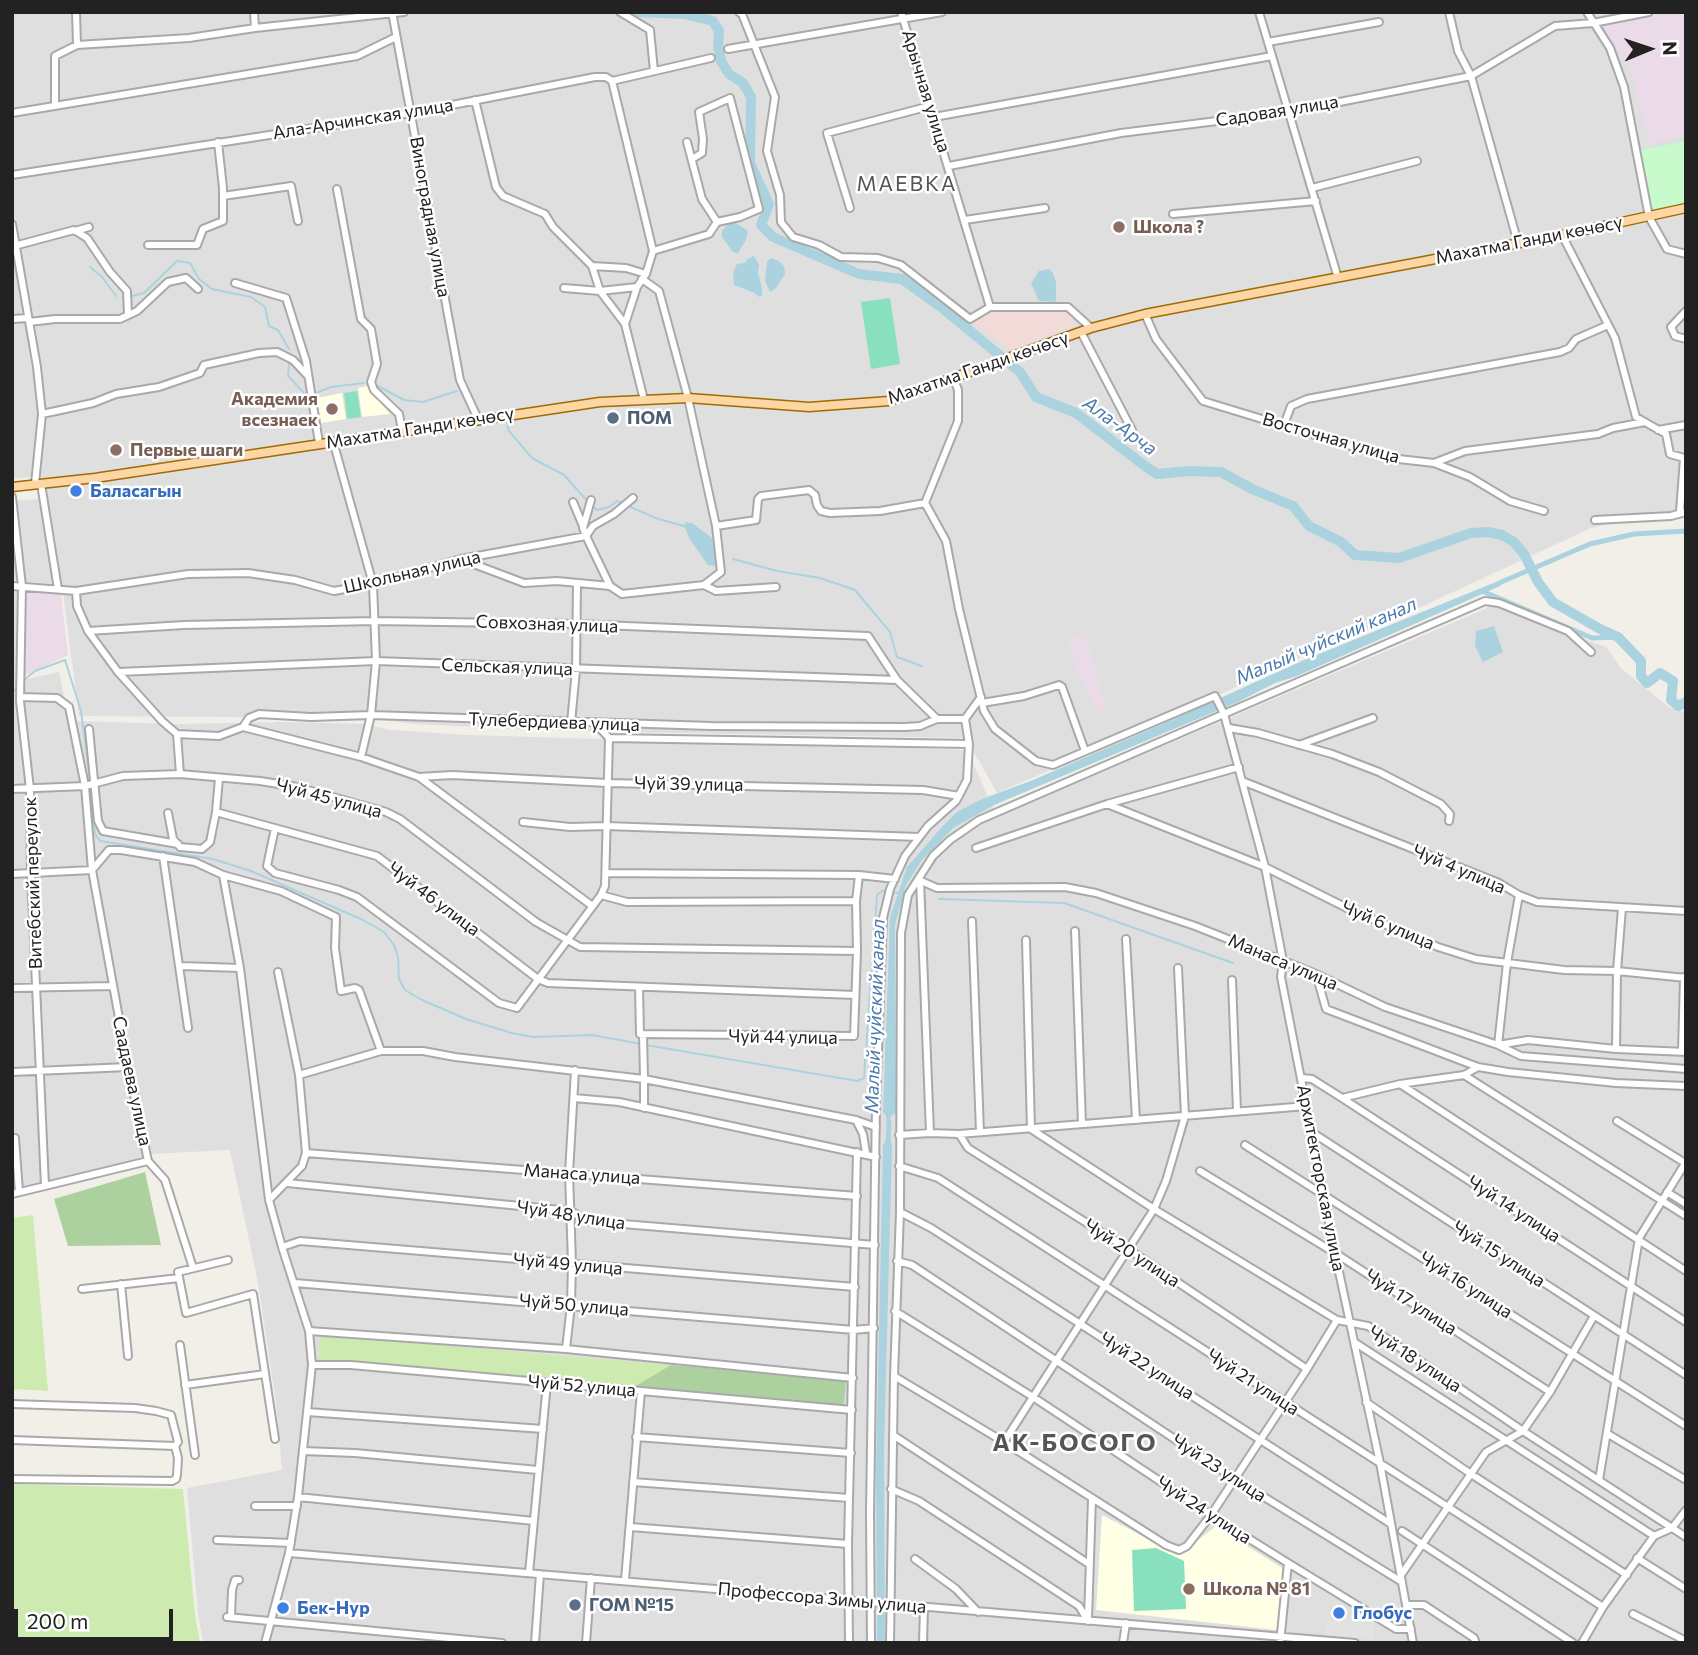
<!DOCTYPE html>
<meta charset="utf-8">
<style>
body{margin:0}
#map{position:relative;width:1698px;height:1655px;overflow:hidden;background:#f2efe9;font-family:Commissioner,sans-serif}
canvas{display:block}
.frame{position:absolute;inset:0;border:14px solid #222;pointer-events:none}
.north{position:absolute;left:1614px;top:14px;width:70px;height:70px;-webkit-text-stroke:5px #fff;paint-order:stroke;rotate:88deg;font-size:19px;font-weight:700;line-height:28px;text-align:center;color:#222}
.north::after{content:'';display:block;margin:auto;width:24px;height:32px;background:#222;clip-path:polygon(50% 0,100% 100%,50% 72%,0 100%)}
.scale{position:absolute;left:14px;top:1609px;width:159px;height:32px;box-sizing:border-box;border:4px solid #222;border-top:0;padding-left:9px;font-size:21px;line-height:24px;white-space:nowrap;color:#222;-webkit-text-stroke:5px #fff;paint-order:stroke}
</style>
<div id="map">
<canvas width="1698" height="1655"></canvas>
<div class="frame"></div>
<div class="north">N</div>
<div class="scale">200 m</div>
</div>
<script>
const c = document.querySelector('canvas').getContext('2d');
c.lineJoin = 'round';
function fillPath(path, color) { c.fillStyle = color; c.fill(path, 'evenodd'); }
const poly = rows => new Path2D(rows.map(r => 'M' + r).join(''));
function stroke(path, color, width, dash) { c.strokeStyle = color; c.lineWidth = width; c.lineCap = dash ? 'butt' : 'round'; c.setLineDash(dash || []); c.stroke(path); }
function write(font, color, halo, rows, align = 'center') {
  c.font = font + ' Commissioner,sans-serif'; c.lineWidth = 5; c.setLineDash([]); c.textBaseline = 'middle'; c.strokeStyle = halo; c.fillStyle = color; for (const [text, x, y, turn = 0] of rows) {
    c.save(); c.translate(x, y); c.rotate((+turn || 0) * Math.PI / 180); c.textAlign = isNaN(turn) ? turn : align; if (halo) c.strokeText(text, 0, 0); c.fillText(text, 0, 0); c.restore();
  }
}
const residential = poly([
 [12,12,1686,12,1686,517,1635,519,1591,528,1421,607,1306,655,1120,740,997,793,966,738,557,731,416,724,366,718,79,716,58,555,46,492,41,475,35,471,40,414,12,233],
 [12,246,33,372,37,416,31,477,12,479],
 [40,499,53,584,18,581,17,681,59,672,83,790,90,875,125,1072,146,1166,12,1197,12,501],
 [1492,606,1606,647,1621,668,1670,708,1686,712,1686,1643,203,1643,198,1613,187,1488,282,1470,276,1403,258,1283,230,1150,151,1154,96,875,88,793,77,721,175,724,284,722,364,724,391,730,466,735,967,750,997,817]
]);
const commercial = poly([
 [990,308,1069,310,1074,325,1011,350,972,322]
]);
const industrial = poly([
 [1595,12,1686,12,1686,136,1649,144,1633,76],
 [24,590,61,595,68,655,22,677],
 [1085,634,1107,710,1100,712,1078,674,1068,640]
]);
const education = poly([
 [367,386,390,414,362,417,358,388],
 [342,393,346,419,321,423,317,398],
 [1102,1515,1179,1555,1216,1526,1282,1568,1277,1630,1096,1610]
]);
const grass = poly([
 [33,1215,48,1391,12,1389,12,1218],
 [320,1335,671,1365,634,1387,318,1360],
 [12,1484,183,1489,195,1615,200,1643,12,1643]
]);
const forest = poly([
 [145,1172,161,1245,68,1246,54,1199],
 [671,1365,846,1380,844,1405,634,1387]
]);
const park = poly([
 [1686,141,1686,203,1651,211,1641,150]
]);
const pitch = poly([
 [890,298,900,364,871,369,861,302],
 [357,391,361,417,347,419,344,393],
 [1156,1548,1184,1561,1186,1609,1134,1611,1132,1550]
]);
const parking = poly([
 [1327,1620,1374,1624,1374,1639,1325,1635]
]);
const water = poly([
 [734,222,748,231,746,240,738,253,733,252,722,237,722,231,729,223],
 [754,256,759,265,758,273,762,288,762,295,759,297,755,293,734,285,733,273,737,264,745,263,747,259],
 [771,258,779,261,784,266,785,274,776,288,770,292,765,281,767,262],
 [1049,269,1053,273,1056,282,1056,302,1039,301,1031,283,1039,271],
 [686,522,692,523,712,538,716,561,715,566,708,565,691,541,684,526],
 [1501,580,1503,583,1500,586,1297,676,1275,683,1238,702,994,805,953,828,922,860,906,885,895,925,896,1113,891,1116,890,1126,887,1126,886,1116,883,1112,890,918,907,867,941,828,957,812,982,799,1033,780,1174,719,1304,660],
 [1494,626,1503,652,1483,662,1475,646,1476,631],
 [887,1137,890,1137,892,1145,884,1450,885,1643,877,1643,876,1473,883,1145]
]);
const stream = poly([
 [90,267,102,277,116,296],
 [132,296,144,293,177,261,190,263,199,279,212,289,251,297,265,307,269,326,278,330,289,349],
 [289,364,288,376,306,395],
 [378,386,404,400,423,402,457,391],
 [316,393,331,387,364,383],
 [507,422,509,431,532,458,564,475,589,503],
 [593,506,597,510,609,507,617,501,658,519,684,526],
 [733,559,777,571,820,578,855,590,890,632,897,657,922,666],
 [24,680,35,671,65,660,81,711,90,780],
 [12,693,16,689],
 [90,789,95,834,100,841,213,859,251,871,363,920,384,932,394,945,398,957,399,979,405,990,422,1000,466,1019,512,1033,533,1037,592,1035,641,1044],
 [939,899,1064,903,1233,963],
 [646,1045,840,1078,857,1081,864,1078,877,895,882,891,899,893]
]);
const canal = poly([
 [1499,583,1590,544,1634,534,1686,531],
 [1482,591,1592,638,1618,637],
 [888,1143,889,1122]
]);
const river = poly([
 [637,12,685,14,713,21,719,31,718,45,721,61,729,74,743,83,751,97,750,163,769,204,761,225,773,237,859,274,902,279,942,308,1020,372,1036,397,1076,413,1145,466,1157,474,1189,471,1221,472,1252,489,1293,506,1309,526,1341,542,1355,555,1399,558,1471,533,1488,532,1502,535,1514,542,1524,554,1538,582,1553,602,1600,629,1618,637,1641,661,1641,676,1647,683,1660,673,1673,681,1671,700,1678,706,1686,702]
]);
const minor = poly([
 [76,12,77,45],
 [254,12,255,28],
 [392,12,460,380,478,419],
 [620,12,650,30,654,71],
 [739,12,742,14,775,97,767,151,780,195,781,222,793,237,819,245,841,257,878,258,901,265,970,319,990,307],
 [901,12,990,307,1068,307,1091,328],
 [1259,12,1338,278],
 [1449,12,1458,51,1471,76,1518,243],
 [1587,12,1610,48,1624,87,1649,217,1667,249,1686,254],
 [1268,42,1379,22],
 [728,49,942,12],
 [475,100,496,187,503,196,545,214,553,227,592,266,600,291,637,287,646,274,653,251,612,81],
 [55,105,55,56,77,45,189,38,255,28,404,12],
 [12,113,357,56,396,37],
 [934,117,1272,56],
 [687,142,702,199,717,222],
 [949,166,1121,133,1289,112,1471,76,1555,26,1593,23,1649,12],
 [12,175,411,113,595,77,606,77,612,81,711,58],
 [1312,188,1417,161],
 [337,189,361,319,371,329,377,364,371,382,374,390,399,414,402,431],
 [223,196,291,186,298,221],
 [850,208,827,133,930,106],
 [1173,214,1316,201],
 [965,220,1045,208],
 [12,224,37,367,42,414,35,484],
 [75,231,89,227],
 [1562,235,1615,338,1636,417,1666,434,1670,454,1684,458,1680,512],
 [18,245,74,230,87,238,110,272,127,291,128,315],
 [148,245,197,245,203,229,223,221,223,188,218,142],
 [653,251,709,234,717,222,740,217,759,209,730,98,699,112,703,139,702,153,692,159],
 [592,266,626,268,646,274],
 [235,283,286,298,306,361,319,443],
 [564,288,600,291,625,324,644,400],
 [1686,311,1671,327,1675,336,1686,339],
 [1145,314,1156,339,1203,401,1390,458,1434,463,1465,451,1598,434,1613,428,1645,422],
 [12,319,28,318],
 [29,322,55,319,120,319,137,311,168,282,186,278,198,289],
 [625,324,637,287],
 [1081,332,1132,430],
 [954,379,958,390,958,421,925,503,946,541,959,609,984,711,995,729,1036,761,1053,765,1215,696,1224,714,1265,867,1283,961,1281,977,1335,1253,1380,1463,1413,1643],
 [42,414,93,403,116,394,159,387,200,373,204,365,259,353,277,352,293,360,308,376],
 [1284,425,1291,406,1307,399,1560,352,1569,348,1576,339,1608,325],
 [1658,430,1686,425],
 [333,441,373,584,376,661,371,715,361,757],
 [1434,463,1470,477,1510,501,1544,511],
 [41,484,58,589],
 [12,497,22,586,20,701,30,789,31,874,45,1186],
 [573,502,583,526],
 [1595,520,1671,516,1686,512],
 [716,526,756,520,758,499,761,496,809,490,815,495,817,505,821,511,830,513,880,511,925,503],
 [586,536,593,526,614,514,633,498],
 [586,536,583,528,591,500],
 [463,560,524,583,557,581,610,586,622,594,704,585,721,572,716,526,688,398,659,291,642,279],
 [704,585,716,591,776,587],
 [12,586,76,591,188,574,248,573,295,580,334,591,373,584,461,559,586,536,610,586],
 [76,591,77,606,88,631,118,672,162,721,177,734,180,774],
 [88,631,184,625,375,621,577,624,868,636,897,680,937,719,965,719],
 [118,672,376,661,897,680],
 [20,697,57,698,69,707,85,786,92,870,128,1067,148,1161,165,1180,193,1268],
 [982,703,1024,696,1059,685,1062,687,1085,751],
 [571,723,576,670,577,584],
 [243,727,361,757,419,777,591,905],
 [1229,728,1258,733,1332,754,1379,772,1441,804,1450,814,1449,821],
 [89,729,98,821,103,831,178,844],
 [177,734,219,736,243,727,249,718,259,714,311,717,371,715,711,726,905,727,920,726,937,719],
 [609,738,969,744],
 [1299,745,1373,718],
 [419,777,452,775,607,783,923,790,959,796],
 [1242,781,1499,883,1519,895,1537,902,1686,911],
 [12,789,85,786,123,776,180,774,260,781,297,787,386,812,400,819,536,922,580,947,857,951],
 [1107,804,1265,867,1355,912,1401,931,1438,947,1476,959,1564,970,1617,971,1686,978],
 [216,812,377,856,538,979,548,983,855,995],
 [168,813,173,839,180,847,202,849,210,842,216,812,219,778],
 [523,822,570,827,606,826,919,837],
 [275,828,267,866,275,873,339,890,357,897,499,1003,517,1008,601,895,605,886,609,738,596,724],
 [976,848,1107,804,1239,767],
 [163,856,188,1028],
 [606,873,859,875,895,879],
 [12,874,92,870,109,850,121,850,195,862,223,875,281,891,336,917,335,948,341,991,355,988,359,990,381,1051],
 [223,875,240,968,269,1200,282,1247,309,1331,312,1365,298,1497,289,1553,265,1643],
 [920,880,930,1133],
 [921,881,937,888,1065,887,1096,893,1195,926,1316,974,1385,1007,1498,1045,1521,1056,1686,1069],
 [601,895,627,902,856,901],
 [1519,895,1507,963,1498,1045,1528,1040,1616,1049,1686,1052],
 [972,921,980,1132],
 [1075,931,1082,1124],
 [1126,939,1136,1120],
 [1026,940,1031,1129,1154,1209,1337,1320,1368,1326,1523,1431,1686,1537],
 [181,966,240,968],
 [1316,974,1326,1009,1478,1067,1508,1072,1616,1083,1686,1086],
 [1232,980,1237,1111],
 [639,987,640,1034,854,1036,857,951,856,901,859,875],
 [12,988,113,986],
 [643,1034,644,1079,856,1120,876,1127],
 [1616,1049,1617,971,1622,908],
 [1682,1051,1684,977],
 [12,1072,128,1067],
 [299,1075,381,1051,423,1051,455,1057,644,1079,644,1108],
 [1464,1075,1686,1216],
 [1302,1078,1312,1079,1342,1098,1400,1084,1464,1075,1478,1067],
 [1400,1084,1686,1271],
 [574,1098,619,1102,876,1157],
 [1342,1098,1686,1322],
 [856,1120,863,1134,866,1153],
 [1617,1121,1685,1163],
 [1313,1133,1686,1375],
 [959,1134,968,1148,1128,1249,1307,1369],
 [899,1135,930,1133,959,1134,1307,1106],
 [15,1138,19,1192],
 [1245,1145,1686,1426],
 [306,1153,857,1196],
 [899,1166,938,1178,1603,1607],
 [1200,1171,1335,1253,1550,1392],
 [287,1183,571,1211,587,1221,875,1245],
 [1667,1192,1686,1204],
 [12,1194,148,1161],
 [269,1200,302,1166,306,1153,299,1075,278,972],
 [900,1212,931,1228,1391,1524],
 [282,1247,300,1241,855,1287],
 [228,1260,178,1272,186,1313,253,1294,275,1439],
 [897,1261,912,1265,1235,1479,1402,1582],
 [295,1283,854,1330,874,1328],
 [121,1284,128,1356],
 [82,1289,179,1278],
 [895,1311,1033,1397,1211,1515,1288,1563,1396,1629,1411,1629],
 [309,1331,566,1349,853,1378],
 [1354,1342,1654,1536],
 [180,1345,195,1455],
 [566,1349,571,1305,572,1264,569,1173,575,1070],
 [312,1365,351,1365,852,1410],
 [894,1376,1004,1442,1166,1545,1179,1550,1187,1546,1211,1515,1307,1369,1337,1320],
 [185,1385,265,1374],
 [1366,1402,1471,1474,1627,1575],
 [12,1404,135,1408,156,1411,171,1415,178,1442,175,1446,178,1458,177,1475,176,1479,172,1481,12,1479],
 [307,1412,543,1429],
 [1608,1434,1686,1480],
 [893,1435,1089,1564],
 [636,1437,851,1453],
 [12,1440,175,1446],
 [1004,1442,1154,1209,1166,1181,1185,1116,1178,968],
 [303,1451,355,1453,538,1470],
 [1599,1480,1639,1238,1686,1162],
 [633,1482,849,1498],
 [891,1489,919,1501,1079,1606,1088,1621],
 [298,1497,534,1521],
 [255,1506,297,1506],
 [630,1527,848,1544],
 [1402,1531,1573,1643],
 [217,1540,291,1543],
 [289,1553,1355,1643],
 [1637,1558,1686,1589],
 [915,1559,956,1589,978,1612],
 [529,1573,547,1383],
 [1401,1575,1486,1452,1523,1431,1550,1392,1594,1316],
 [625,1580,641,1391],
 [1406,1605,1424,1605,1474,1638,1476,1643],
 [1633,1614,1686,1641],
 [227,1617,502,1643],
 [231,1617,232,1590,235,1580,239,1580],
 [1088,1619,1092,1499],
 [535,1643,540,1574],
 [586,1643,591,1578],
 [849,1643,848,1544,857,1152],
 [871,1643,870,1513,876,1104,883,918,890,889,905,856,928,826,956,801,967,780,969,744,965,719,981,697],
 [890,1643,894,1376,900,1212,901,933,908,895,933,856,950,840,979,820,1485,601,1499,603,1568,631,1591,652],
 [923,1643,924,1608],
 [1123,1643,1126,1623],
 [1280,1643,1288,1563],
 [1582,1643,1603,1607,1654,1536,1672,1528,1686,1510]
]);
const major = poly([
 [12,487,95,478,600,402,688,398,809,407,889,401,1091,328,1145,314,1562,235,1686,208]
]);
const markers = [
 [1119,227,7,"#8d6e63"],
 [332,409,7,"#8d6e63"],
 [613,418,7,"#5c6f8a"],
 [116,450,7,"#8d6e63"],
 [76,491,7,"#3f7fe0"],
 [1189,1589,7,"#8d6e63"],
 [575,1605,7,"#5c6f8a"],
 [283,1608,7,"#3f7fe0"],
 [1339,1613,7,"#3f7fe0"]
];
const streetNames = [
 ["Арычная улица",926,91,73],
 ["Садовая улица",1277,111,-9],
 ["Ала-Арчинская улица",363,119,-9],
 ["Виноградная улица",430,217,80],
 ["Махатма Ганди көчөсү",1529,240,-11],
 ["Махатма Ганди көчөсү",978,368,-19],
 ["Махатма Ганди көчөсү",420,428,-9],
 ["Восточная улица",1331,438,16],
 ["Школьная улица",412,572,-13],
 ["Совхозная улица",547,624,2],
 ["Сельская улица",507,667,2],
 ["Тулебердиева улица",554,722,2],
 ["Чуй 39 улица",689,784,1],
 ["Чуй 45 улица",329,798,15],
 ["Чуй 4 улица",1459,869,23],
 ["Витебский переулок",33,883,-92],
 ["Чуй 46 улица",434,899,37],
 ["Чуй 6 улица",1388,925,23],
 ["Манаса улица",1283,962,23],
 ["Чуй 44 улица",783,1037,1],
 ["Саадаева улица",132,1081,78],
 ["Манаса улица",582,1174,4],
 ["Архитекторская улица",1321,1178,79],
 ["Чуй 14 улица",1514,1209,33],
 ["Чуй 48 улица",571,1215,9],
 ["Чуй 20 улица",1132,1253,33],
 ["Чуй 15 улица",1499,1254,33],
 ["Чуй 49 улица",568,1264,5],
 ["Чуй 16 улица",1466,1285,33],
 ["Чуй 17 улица",1411,1302,33],
 ["Чуй 50 улица",574,1305,5],
 ["Чуй 18 улица",1415,1359,33],
 ["Чуй 22 улица",1147,1366,33],
 ["Чуй 21 улица",1253,1382,33],
 ["Чуй 52 улица",582,1386,5],
 ["Чуй 23 улица",1219,1468,33],
 ["Чуй 24 улица",1204,1510,33],
 ["Профессора Зимы улица",822,1598,5]
];
const educationNames = [
 ["Школа ?",1133,227],
 ["Академия",318,399,"right"],
 ["всезнаек",318,420,"right"],
 ["Первые шаги",130,450],
 ["Школа № 81",1203,1589]
];
const serviceNames = [
 ["ПОМ",627,418],
 ["ГОМ №15",589,1605]
];
const shopNames = [
 ["Баласагын",90,491],
 ["Бек-Нур",297,1608],
 ["Глобус",1353,1613]
];
const waterNames = [
 ["Ала-Арча",1120,426,36],
 ["Малый чуйский канал",1326,641,-23],
 ["Малый чуйский канал",875,1016,-88]
];
const quarterNames = [
 ["МАЕВКА",907,184]
];
const districtNames = [
 ["АК-БОСОГО",1075,1443]
];
fillPath(residential, '#e0dfdf');
fillPath(commercial, '#f2dad9');
fillPath(industrial, '#ebdbe8');
fillPath(education, '#ffffe5');
fillPath(grass, '#cdebb0');
fillPath(forest, '#add19e');
fillPath(park, '#c8facc');
fillPath(pitch, '#88e0be');
fillPath(parking, '#e2e2e2');
fillPath(water, '#aad3df');
stroke(stream, '#aad3df', 2);
stroke(canal, '#aad3df', 5);
stroke(river, '#aad3df', 10);
stroke(minor, '#a9a9a9', 10);
stroke(major, '#a06b00', 11);
stroke(minor, '#fff', 6);
stroke(major, '#fcd6a4', 8);
for (const [x, y, r, color] of markers) { const dot = new Path2D(); dot.arc(x, y, r, 0, 2 * Math.PI); c.fillStyle = color; c.fill(dot); stroke(dot, '#fff', 2.5); }
write('18px', '#222', '#fff', streetNames);
write('bold 18px', '#785e54', '#fff', educationNames, 'left');
write('bold 18px', '#4e5e75', '#fff', serviceNames, 'left');
write('bold 18px', '#366cbe', '#fff', shopNames, 'left');
write('italic 19px', '#4a7aab', '#fff', waterNames);
c.letterSpacing = '2px';
write('21px', '#555', '#fff', quarterNames);
c.letterSpacing = '0px';
c.letterSpacing = '2px';
write('bold 24px', '#555', '#fff', districtNames);
c.letterSpacing = '0px';
</script>
